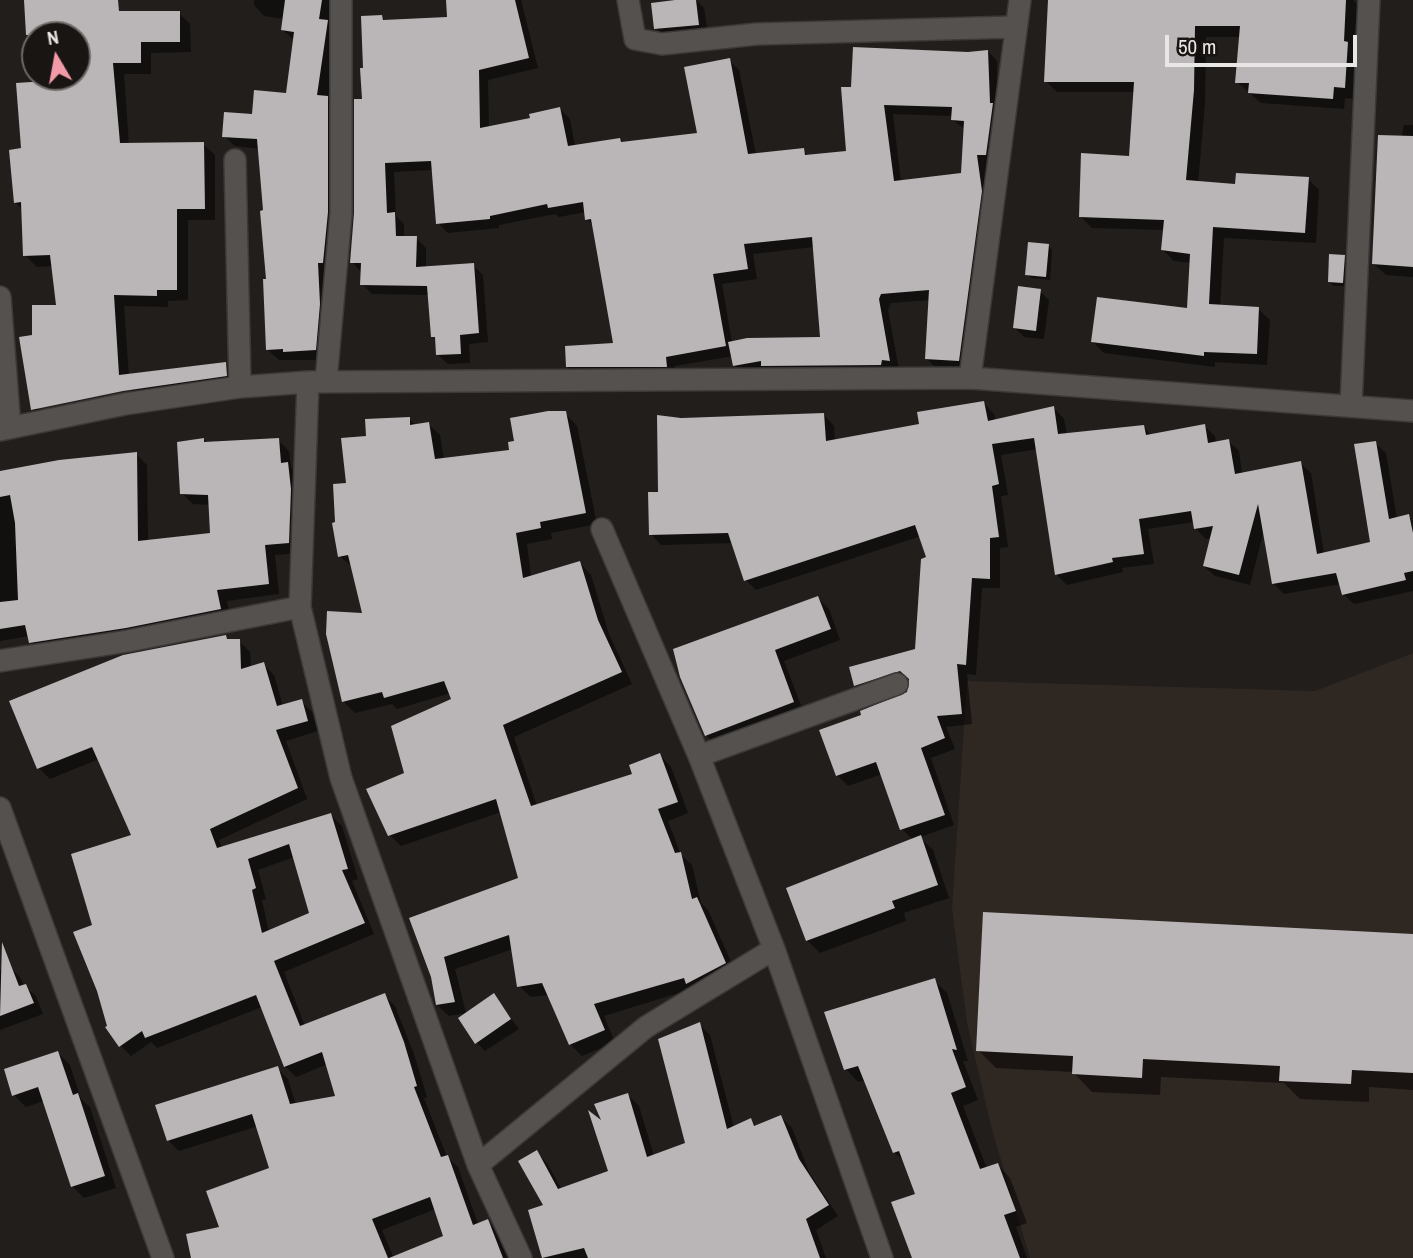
<!DOCTYPE html>
<style>
body{margin:0}
#map{position:relative;width:1413px;height:1258px;overflow:hidden;background:#211e1c;font-family:"Archivo Narrow",sans-serif}
canvas{display:block}
.north{position:absolute;left:21px;top:21px;width:70px;height:70px;box-sizing:border-box;background:#181513;border:2px solid #6c6967;border-radius:50%;rotate:350deg;font-size:19px;font-weight:700;line-height:28px;text-align:center;color:#e9e7e5}
.north::after{content:'';display:block;margin:auto;width:24px;height:32px;background:#f39aa8;clip-path:polygon(50% 0,100% 100%,50% 72%,0 100%)}
.scale{position:absolute;left:1165px;top:35px;width:192px;height:32px;box-sizing:border-box;border:4px solid #e9e7e5;border-top:0;padding-left:9px;font-size:21px;line-height:24px;white-space:nowrap;color:#e9e7e5;-webkit-text-stroke:5px #181513;paint-order:stroke}
</style>
<div id="map">
<canvas width="1413" height="1258"></canvas>
<div class="north">N</div>
<div class="scale">50 m</div>
</div>
<script>
const c = document.querySelector('canvas').getContext('2d');
c.lineJoin = 'round';
function fillPath(path, color) { c.fillStyle = color; c.fill(path, 'evenodd'); }
const poly = rows => new Path2D(rows.map(r => 'M' + r).join(''));
function stroke(path, color, width, dash) { c.strokeStyle = color; c.lineWidth = width; c.lineCap = dash ? 'butt' : 'round'; c.setLineDash(dash || []); c.stroke(path); }
const built = poly([
 [1413,653,1413,1258,1030,1258,992,1130,967,1023,952,909,967,681,1315,691]
]);
const shadow = poly([
 [254,0,333,0,330,25,337,33,328,99,338,109,326,360,279,360,268,350,265,212,260,149,235,146,224,136,287,95,295,41,283,30,284,19,264,16,254,5],
 [448,0,521,0,538,68,488,80,489,128,532,119,560,109,570,119,575,146,699,134,729,60,739,70,756,155,803,150,810,157,848,152,853,89,968,54,988,51,997,61,996,164,986,164,991,201,968,370,937,369,927,359,930,300,891,303,888,310,899,370,744,375,734,365,733,356,675,366,676,376,578,376,568,367,615,344,595,227,586,219,586,212,559,217,555,214,499,225,499,228,448,233,438,223,433,170,394,172,396,216,404,224,404,238,416,238,426,248,426,268,473,265,483,275,488,342,469,344,470,363,448,364,438,355,437,341,433,336,430,295,372,294,362,284,362,273,352,262,365,70,382,17,387,22,449,19],
 [893,114,953,116,953,120,966,130,963,175,901,182],
 [814,247,822,339,732,343,722,284,757,279,753,254],
 [688,0,696,0,704,8,708,33,665,37,656,28],
 [1050,0,1353,0,1357,4,1354,50,1359,55,1355,99,1345,98,1344,109,1261,103,1237,82,1241,37,1206,37,1205,103,1198,183,1237,186,1308,179,1319,190,1316,243,1224,238,1220,307,1258,309,1270,320,1267,365,1215,362,1215,367,1104,353,1093,342,1189,310,1191,263,1174,261,1162,249,1165,230,1092,228,1081,217,1131,157,1135,92,1057,92,1046,81],
 [179,13,190,24,191,52,151,53,151,74,124,74,129,145,203,144,215,155,215,220,188,220,188,300,168,301,168,307,124,306,129,376,226,364,237,376,237,387,44,421,32,409,58,307,53,266,37,267,25,255,23,210,15,202,31,84,27,14],
 [35,35,77,35,77,77,35,77],
 [131,388,132,391,39,410,39,407],
 [1404,125,1413,125,1413,277,1386,275,1374,264],
 [1048,246,1052,250,1050,280,1031,278,1027,274],
 [1344,256,1348,260,1347,286,1334,286,1329,282],
 [1040,291,1049,300,1044,339,1024,337,1015,328],
 [984,403,994,414,996,421,1054,408,1064,419,1067,435,1144,427,1152,436,1204,426,1215,436,1216,443,1228,441,1239,451,1242,474,1300,463,1311,473,1324,554,1372,543,1375,443,1386,453,1397,519,1408,516,1413,521,1413,591,1354,604,1343,594,1341,584,1284,594,1273,583,1264,530,1250,585,1215,576,1204,566,1212,538,1206,539,1195,528,1194,522,1148,529,1154,564,1122,568,1123,572,1067,585,1057,575,1038,449,1001,455,1008,495,1001,496,1008,547,1000,548,1000,588,982,588,976,675,967,674,972,724,946,727,955,749,931,758,954,825,920,837,933,850,949,898,904,913,906,921,820,953,807,940,913,840,902,829,882,774,848,786,837,775,863,716,909,693,910,681,866,695,855,685,917,650,928,558,921,536,756,590,746,580,734,543,661,545,651,534,660,494,659,418,824,415,834,426,835,441,921,426],
 [566,414,577,426,597,524,551,533,552,539,527,544,531,577,580,563,591,575,609,634,632,684,514,737,537,806,634,775,660,755,671,767,688,813,668,821,681,855,692,865,701,903,708,910,737,975,604,1016,615,1042,582,1056,570,1044,549,995,531,997,519,986,513,949,455,969,466,1013,449,1016,437,1005,432,977,411,919,521,879,501,812,401,846,389,834,406,774,453,700,451,693,397,709,392,704,355,713,343,701,364,615,353,567,339,556,337,523,348,485,367,437,409,419,416,425,428,424,440,435,444,460,511,452],
 [204,439,208,444,278,440,289,451,291,467,299,475,299,553,275,555,279,594,227,601,231,620,42,653,31,642,30,636,0,641,0,477,136,454,147,465,148,542,212,534,210,505,193,504,182,493],
 [818,598,829,609,840,640,784,661,804,713,717,746,706,735,681,677],
 [225,637,229,641,239,641,250,652,251,668,263,664,274,675,283,706,301,701,312,712,318,731,286,741,307,799,219,840,222,848,331,815,342,826,358,879,352,881,374,934,284,972,305,1026,384,995,395,1006,414,1054,427,1097,424,1098,447,1157,458,1167,478,1224,487,1221,498,1232,508,1258,196,1258,271,1169,258,1126,179,1151,168,1140,277,1068,288,1079,296,1105,337,1097,328,1064,296,1077,285,1066,262,1007,157,1048,151,1042,131,1056,120,1045,95,926,133,836,99,759,50,779,39,768],
 [294,857,311,914,269,932,262,900,266,899,258,870],
 [436,1209,446,1237,393,1256,382,1230],
 [1413,936,1413,1090,1369,1087,1369,1102,1300,1099,1284,1083,1161,1077,1160,1095,1092,1092,1073,1072,996,1068,978,1050],
 [10,967,20,977,24,986,36,996,43,1014,0,1030,0,970],
 [934,980,947,993,968,1061,963,1061,978,1100,963,1106,987,1169,998,1165,1010,1178,1027,1223,1016,1227,1027,1258,914,1258,917,1195,905,1162,894,1152,865,1080,858,1082,846,1069],
 [494,996,519,1029,485,1051,476,1042],
 [699,1024,710,1035,734,1128,751,1121,757,1127,781,1117,792,1128,809,1172,838,1216,816,1230,826,1258,543,1258,530,1211,545,1206,536,1152,547,1163,562,1190,610,1172,605,1126,628,1095,639,1106,654,1156,687,1144],
 [58,1053,70,1065,81,1099,90,1107,116,1188,84,1198,72,1186,44,1101,26,1107,14,1095]
]);
const building = poly([
 [24,0,118,0,119,11,180,11,180,42,141,42,141,63,113,63,120,143,204,142,205,209,177,209,177,290,157,290,157,296,114,295,119,375,226,362,227,376,123,391,31,410,19,337,32,335,32,305,56,305,50,255,23,256,21,202,14,203,9,150,21,148,16,83,77,79,77,35,26,35],
 [285,0,322,0,319,19,328,20,317,95,328,96,328,212,323,263,318,263,320,304,316,350,283,352,283,349,266,350,263,279,266,279,260,211,263,210,257,139,222,137,224,112,252,114,254,90,286,93,294,32,281,30],
 [446,0,515,0,529,58,479,70,480,128,530,118,529,114,560,107,568,146,620,138,621,142,697,133,684,67,730,58,748,154,804,148,805,155,846,151,841,87,851,87,853,47,968,52,988,50,990,103,993,103,986,155,977,155,982,191,959,361,925,359,929,290,881,294,879,299,890,361,882,360,881,365,761,366,761,361,733,366,728,342,747,338,820,337,812,237,744,244,748,269,713,274,726,346,666,357,667,367,566,367,565,346,613,343,591,219,585,220,583,202,548,208,547,204,490,216,490,219,436,224,431,161,385,163,387,213,395,212,396,236,417,236,416,267,474,263,479,333,460,335,461,354,436,355,435,337,431,337,427,286,360,285,361,263,350,263,354,213,354,99,362,99,360,68,363,68,361,16,382,15,383,20,447,17],
 [884,105,952,107,951,120,964,121,961,173,894,181],
 [675,0,696,0,699,25,654,29,651,3],
 [1048,0,1346,0,1344,41,1348,42,1345,88,1334,87,1333,99,1248,93,1249,83,1235,83,1240,26,1195,26,1194,90,1186,180,1235,184,1236,173,1309,177,1305,233,1213,227,1209,304,1259,307,1257,354,1204,352,1204,356,1091,342,1097,297,1187,308,1190,254,1161,250,1164,220,1079,217,1081,153,1129,156,1134,82,1044,82],
 [1378,135,1413,136,1413,267,1372,264],
 [1028,242,1049,244,1046,277,1025,275],
 [1329,254,1345,255,1343,283,1328,282],
 [1018,286,1041,289,1036,331,1013,328],
 [984,401,988,421,1054,406,1058,434,1144,425,1146,435,1205,424,1208,443,1229,439,1235,474,1301,461,1317,554,1370,542,1354,444,1376,441,1389,519,1409,514,1413,533,1413,571,1404,573,1406,580,1342,595,1336,573,1272,584,1258,504,1239,575,1203,566,1213,526,1194,529,1191,511,1139,519,1144,554,1112,558,1113,562,1055,575,1034,438,992,444,999,484,992,486,999,537,990,538,990,579,972,578,966,665,957,664,962,714,937,716,945,738,921,748,945,815,900,830,876,762,836,776,819,730,861,715,860,711,907,692,909,679,900,671,854,686,849,667,915,649,921,559,926,557,915,525,744,581,728,533,649,535,648,492,658,492,657,415,681,418,824,413,826,441,919,424,917,412],
 [548,411,566,411,586,513,540,522,541,528,516,533,523,578,580,561,598,620,622,672,503,725,531,806,632,774,629,765,660,753,678,802,658,809,675,853,681,852,692,899,697,897,726,963,686,984,684,978,594,1004,605,1030,569,1045,542,983,517,987,509,935,444,957,455,1002,436,1005,431,977,409,918,518,878,496,799,388,836,366,789,404,773,391,726,451,699,444,681,384,698,382,692,342,702,326,634,327,611,362,613,348,555,338,557,332,523,335,522,333,484,346,483,341,438,366,436,365,419,410,417,410,425,429,422,435,459,509,450,508,442,514,441,510,418],
 [204,438,204,442,279,438,281,463,288,462,291,489,289,543,265,545,269,584,217,590,221,609,126,628,29,643,25,625,0,629,0,602,18,600,15,523,10,495,0,497,0,471,59,460,137,452,138,541,210,533,208,495,180,494,177,442],
 [818,596,831,629,775,650,794,702,705,736,680,677,673,649],
 [226,635,227,639,240,639,241,669,264,662,277,706,302,699,308,721,276,730,298,788,210,829,217,848,331,813,348,869,342,870,365,923,274,961,300,1026,385,993,404,1042,417,1086,414,1087,441,1157,448,1155,473,1225,488,1219,503,1258,389,1258,443,1236,430,1197,372,1219,388,1258,191,1258,186,1234,219,1227,206,1191,269,1168,252,1114,167,1141,155,1105,278,1066,290,1104,335,1096,322,1052,284,1067,256,995,145,1038,142,1031,119,1047,105,1027,107,1026,97,991,73,932,92,925,71,854,131,835,92,747,37,769,9,701,123,655],
 [289,844,309,913,262,933,252,890,256,888,248,859],
 [921,835,938,885,892,901,895,908,806,941,786,888],
 [983,912,1413,934,1413,1073,1352,1070,1351,1084,1279,1081,1280,1066,1143,1059,1142,1078,1072,1074,1073,1056,976,1051],
 [2,942,19,986,26,984,34,1003,0,1016],
 [935,978,957,1050,952,1049,966,1087,951,1093,980,1169,998,1163,1016,1211,1004,1215,1020,1258,912,1258,891,1202,915,1194,899,1151,893,1153,858,1066,844,1070,824,1012],
 [494,993,511,1019,475,1044,458,1018],
 [700,1022,727,1129,751,1118,754,1126,781,1115,799,1159,829,1205,806,1219,820,1258,588,1258,584,1248,542,1258,528,1210,543,1205,518,1161,537,1150,558,1189,608,1171,588,1110,601,1120,594,1104,628,1093,647,1157,685,1143,658,1039],
 [58,1051,73,1095,78,1093,105,1176,71,1187,38,1087,12,1096,4,1069]
]);
const minor = poly([
 [628,0,635,39,662,44,757,34,1015,27],
 [235,160,240,387],
 [0,297,10,428],
 [970,378,1020,0],
 [326,381,341,213,341,0],
 [308,382,300,607,341,778,478,1165,521,1258],
 [1351,406,1369,0],
 [0,430,125,404,240,387,308,382,970,378,1413,411],
 [602,529,699,756,774,949,882,1258],
 [0,661,128,641,300,607],
 [699,756,897,684],
 [0,808,163,1258],
 [478,1165,646,1027,774,949]
]);
fillPath(built, '#2f2722');
fillPath(shadow, '#0007');
fillPath(building, '#bab5b7');
stroke(minor, '#3c3938', 24);
stroke(minor, '#55514f', 21);
</script>
